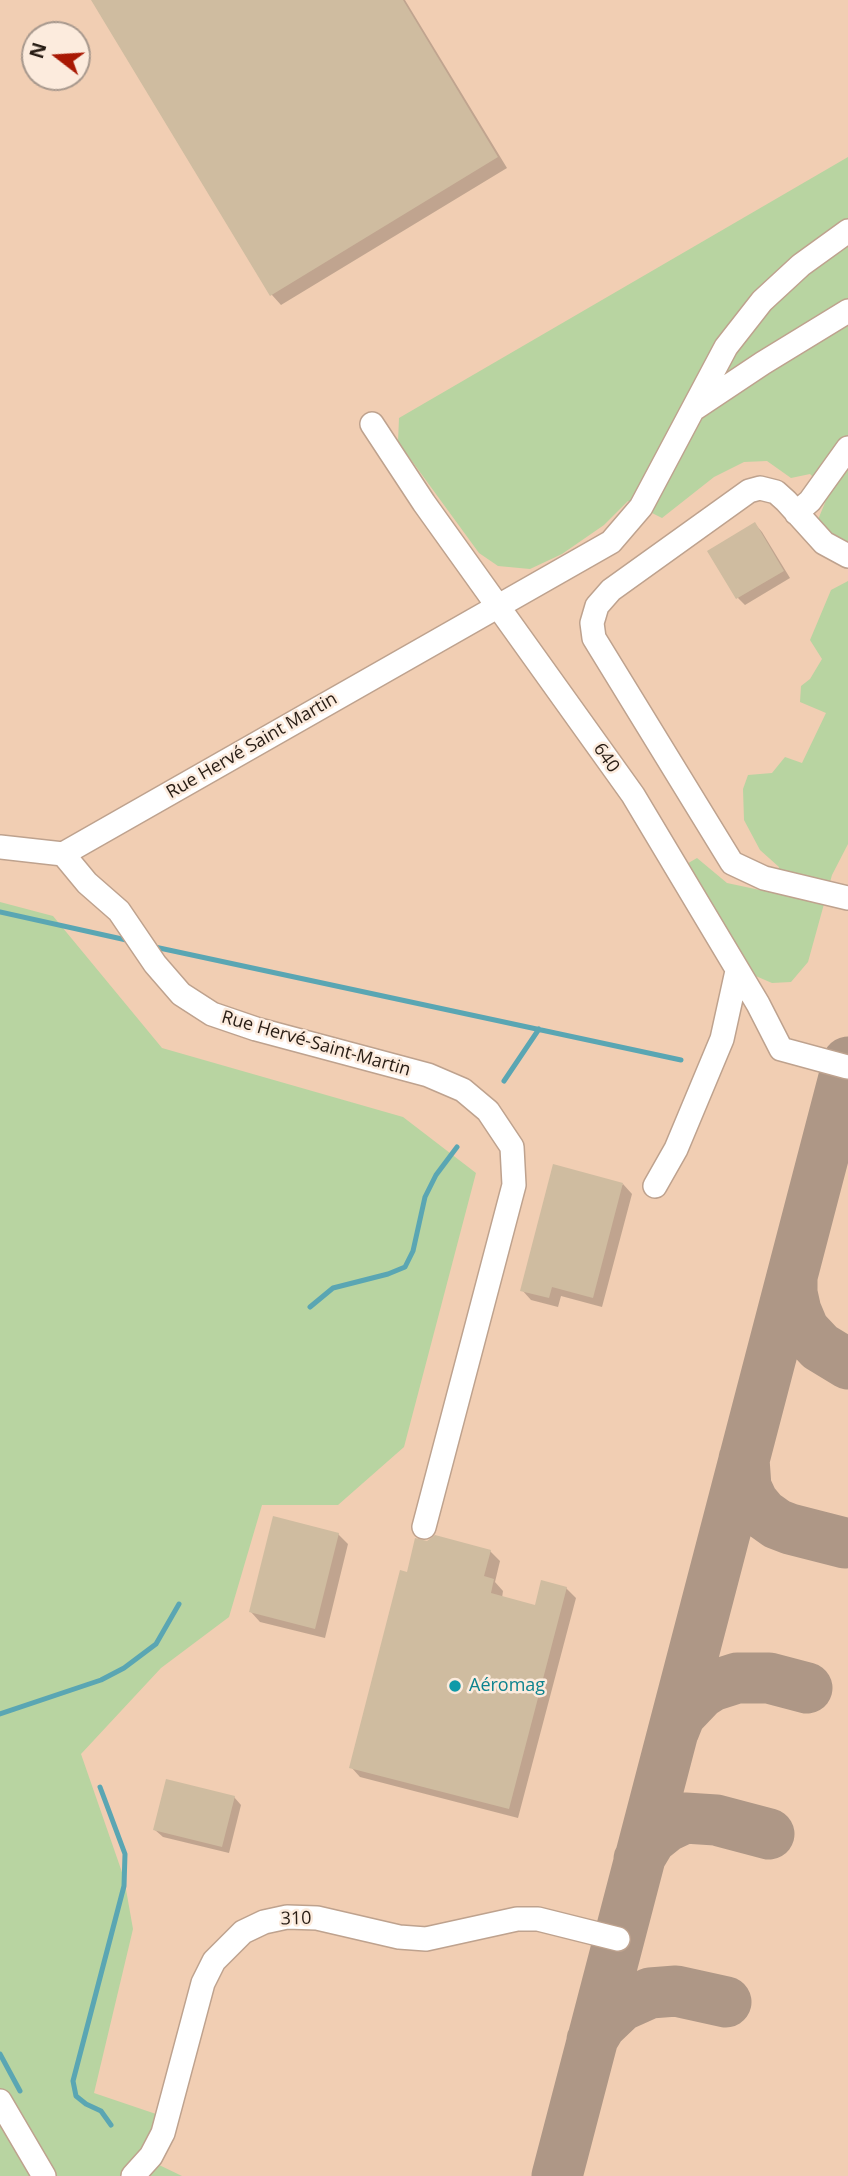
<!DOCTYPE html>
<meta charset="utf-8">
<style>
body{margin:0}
#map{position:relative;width:848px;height:2176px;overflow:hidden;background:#f8dbc5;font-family:"Open Sans",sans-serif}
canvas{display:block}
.north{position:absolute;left:21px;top:21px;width:70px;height:70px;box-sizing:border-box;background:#fcebdd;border:2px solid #a7988d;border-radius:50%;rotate:287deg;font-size:19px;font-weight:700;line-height:28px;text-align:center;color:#271c14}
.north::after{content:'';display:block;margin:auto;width:24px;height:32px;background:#a91803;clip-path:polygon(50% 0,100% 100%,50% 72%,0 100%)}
</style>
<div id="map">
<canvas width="848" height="2176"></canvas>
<div class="north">N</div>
</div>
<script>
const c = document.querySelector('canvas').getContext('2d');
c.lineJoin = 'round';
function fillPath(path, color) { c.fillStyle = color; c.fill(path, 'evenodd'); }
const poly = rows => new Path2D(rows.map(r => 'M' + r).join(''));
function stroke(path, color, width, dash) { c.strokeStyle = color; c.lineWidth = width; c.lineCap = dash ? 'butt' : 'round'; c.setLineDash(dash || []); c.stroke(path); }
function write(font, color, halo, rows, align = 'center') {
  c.font = font + ' "Open Sans",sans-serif'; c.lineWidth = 5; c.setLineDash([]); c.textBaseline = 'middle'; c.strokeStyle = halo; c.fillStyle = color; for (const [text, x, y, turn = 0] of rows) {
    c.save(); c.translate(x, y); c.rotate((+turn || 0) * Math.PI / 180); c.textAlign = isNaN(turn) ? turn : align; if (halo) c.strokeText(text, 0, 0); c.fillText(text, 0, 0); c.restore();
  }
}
const built = poly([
 [0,0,848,0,848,2176,0,2176],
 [35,35,77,35,77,77,35,77]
]);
const green = poly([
 [848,157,848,545,842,543,817,522,829,493,810,474,791,478,767,461,744,462,714,477,662,518,628,501,604,525,562,554,530,569,498,566,479,553,398,442,399,418],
 [848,581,848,844,832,875,808,962,791,982,772,983,751,974,685,865,697,858,727,883,774,893,779,867,760,850,744,820,743,789,748,775,772,773,785,757,802,763,826,713,800,702,801,686,810,679,822,659,810,640,831,590],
 [0,902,53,916,162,1048,403,1117,476,1173,404,1447,338,1505,262,1505,229,1617,161,1668,81,1754,124,1878,133,1929,94,2093,156,2114,143,2154,157,2164,182,2176,0,2176]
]);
const shadow = poly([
 [93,0,405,0,507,168,281,305,272,295],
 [755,524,762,532,790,578,745,605,738,598],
 [623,1184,632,1194,602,1307,561,1296,558,1307,531,1300,522,1290],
 [338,1534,348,1544,325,1638,260,1622,251,1612],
 [490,1551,500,1561,495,1582,503,1591,502,1598,536,1607,566,1588,576,1598,518,1818,360,1777,351,1767,408,1574],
 [234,1797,241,1805,229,1853,163,1837,155,1830]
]);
const stream = poly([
 [0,912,131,941],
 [150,946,681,1060],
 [504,1081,539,1029],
 [310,1307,333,1288,388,1274,405,1267,413,1251,425,1197,436,1175,457,1147],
 [0,1714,101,1680,124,1668,156,1644,179,1604],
 [100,1787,125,1854,124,1886,73,2081,76,2096,86,2104,101,2111,111,2125],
 [0,2054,20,2091]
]);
const taxiway = poly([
 [792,1276,792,1293,796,1311,804,1330,820,1347,848,1364],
 [744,1459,746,1487,753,1502,763,1514,777,1524,790,1529,845,1543],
 [674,1730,680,1715,701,1693,712,1686,737,1678,769,1678,807,1688],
 [639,1859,651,1839,666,1827,685,1818,716,1820,769,1834],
 [592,2040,601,2025,621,2006,650,1993,676,1991,726,2002],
 [557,2176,848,1062]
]);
const building = poly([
 [91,0,403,0,498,157,270,296],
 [755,522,784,571,736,599,707,551],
 [553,1164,623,1183,593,1298,552,1287,549,1298,520,1291],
 [273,1516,339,1533,315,1629,249,1612],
 [435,1535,491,1550,484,1576,494,1579,491,1593,535,1605,541,1580,567,1587,509,1809,349,1768,400,1570,407,1572,415,1538,427,1541],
 [166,1779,235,1796,222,1847,153,1830]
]);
const minor = poly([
 [694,409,763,363,848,311],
 [372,424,424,503,633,795,758,1004,781,1049,847,1067],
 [796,513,810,501,848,448],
 [848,556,824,543,786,501,776,492,760,488,749,491,611,590,597,606,592,623,594,638,732,863,764,878,848,898],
 [0,847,63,854,87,883,119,911,155,964,181,994,212,1014,256,1029,428,1075,463,1090,488,1111,512,1147,514,1185,424,1527],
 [63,854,611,542,641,507,726,347,762,301,801,265,848,231],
 [655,1186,676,1149,722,1039,737,971],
 [0,2101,44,2176],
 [133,2176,151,2156,163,2133,203,1983,214,1961,243,1932,264,1922,287,1917,317,1918,399,1937,426,1939,517,1919,538,1919,618,1939]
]);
const markers = [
 [455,1686,7,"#0f9aa8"]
];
const streetNames = [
 ["Rue Hervé Saint Martin",252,746,-30],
 ["640",606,758,55],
 ["Rue Hervé-Saint-Martin",316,1044,16],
 ["310",296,1919,-1]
];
const cultureNames = [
 ["Aéromag",469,1686]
];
fillPath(built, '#f1ceb3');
fillPath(green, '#b8d4a1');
fillPath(shadow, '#0003');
stroke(stream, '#5aa6b3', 5);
stroke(taxiway, '#ae9786', 51);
fillPath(building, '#cfbca0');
stroke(minor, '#bea28e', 26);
stroke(minor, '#fff', 23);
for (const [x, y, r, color] of markers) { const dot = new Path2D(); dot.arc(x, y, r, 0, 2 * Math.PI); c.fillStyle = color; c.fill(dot); stroke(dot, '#fcebdd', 2.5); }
write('18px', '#271c14', '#fcebdd', streetNames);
write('18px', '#0d838f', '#fcebdd', cultureNames, 'left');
</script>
